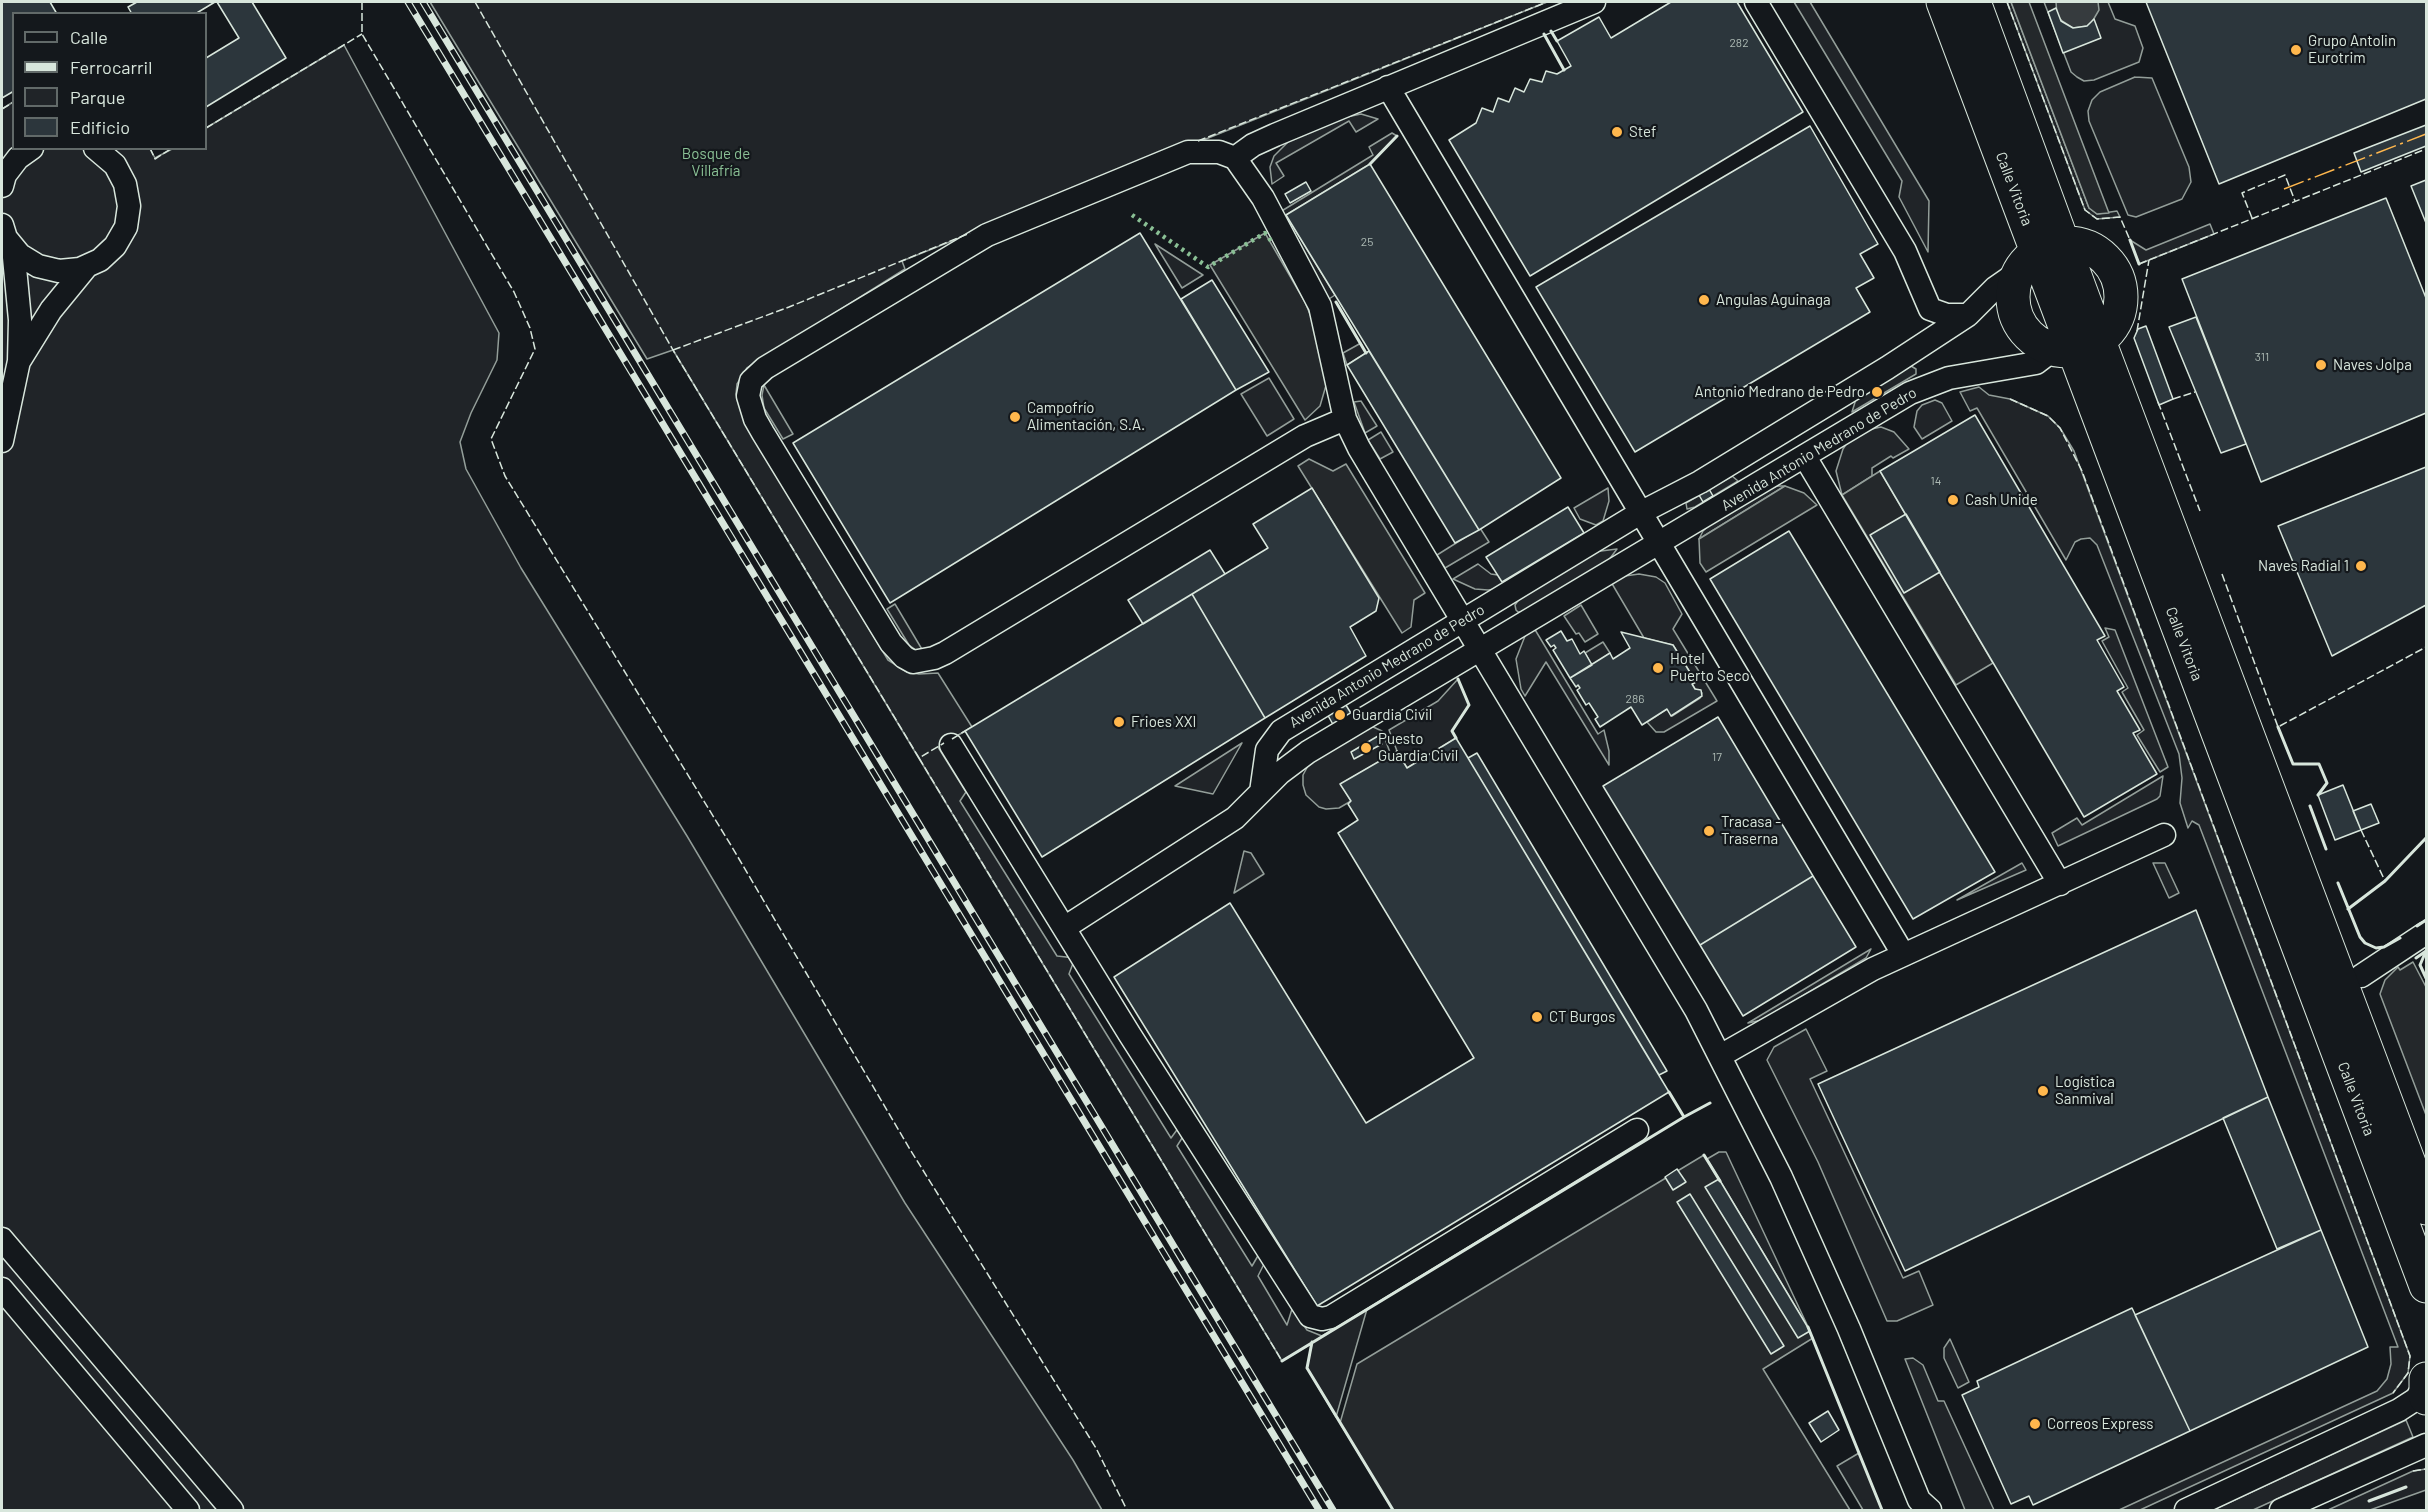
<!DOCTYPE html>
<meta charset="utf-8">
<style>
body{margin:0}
#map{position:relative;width:2428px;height:1512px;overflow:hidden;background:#14181c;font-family:Barlow,sans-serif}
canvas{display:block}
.frame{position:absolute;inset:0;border:3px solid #d8e6dc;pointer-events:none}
.legend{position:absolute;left:12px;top:12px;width:195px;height:138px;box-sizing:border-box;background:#14181c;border:2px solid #626a69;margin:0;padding:8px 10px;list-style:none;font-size:18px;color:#d8e6dc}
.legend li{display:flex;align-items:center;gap:12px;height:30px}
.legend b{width:30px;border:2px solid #626a69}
</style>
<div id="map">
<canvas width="2428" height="1512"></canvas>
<div class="frame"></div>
<ul class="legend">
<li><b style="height:8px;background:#14181c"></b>Calle</li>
<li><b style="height:8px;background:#d8e6dc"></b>Ferrocarril</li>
<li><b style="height:16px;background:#202428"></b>Parque</li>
<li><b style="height:16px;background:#2c363c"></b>Edificio</li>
</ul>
</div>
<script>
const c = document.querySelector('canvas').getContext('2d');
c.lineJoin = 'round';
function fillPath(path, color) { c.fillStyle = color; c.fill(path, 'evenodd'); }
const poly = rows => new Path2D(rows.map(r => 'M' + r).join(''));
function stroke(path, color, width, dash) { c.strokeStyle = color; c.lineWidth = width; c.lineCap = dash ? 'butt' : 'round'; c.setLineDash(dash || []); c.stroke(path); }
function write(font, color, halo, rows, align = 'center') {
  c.font = font + ' Barlow,sans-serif'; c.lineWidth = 4.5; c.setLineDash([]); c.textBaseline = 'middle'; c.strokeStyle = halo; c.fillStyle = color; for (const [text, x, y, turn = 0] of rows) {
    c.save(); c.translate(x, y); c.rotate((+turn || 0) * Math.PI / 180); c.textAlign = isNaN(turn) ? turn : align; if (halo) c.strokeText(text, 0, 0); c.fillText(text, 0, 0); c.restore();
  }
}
const green = poly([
 [430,2,1547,2,902,261,905,269,747,368,737,384,736,394,741,410,787,493,888,660,907,672,919,674,938,673,972,727,938,747,966,792,960,801,1057,956,1075,958,1069,974,1171,1138,1179,1127,1184,1135,1177,1146,1252,1266,1259,1254,1265,1262,1258,1276,1287,1325,1292,1309,1307,1330,1322,1336,1367,1309,1336,1417,1307,1368,1312,1343,1282,1361,673,350,647,359,430,2],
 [1794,2,1810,2,1929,201,1928,252,1899,197,1902,181,1794,2],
 [2007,2,2011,2,2089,208,2097,214,2117,211,2120,217,2097,219,2085,210,2007,2],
 [2044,2,2108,2,2115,19,2135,26,2143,48,2139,62,2094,80,2084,81,2077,77,2071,72,2044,2],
 [344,45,499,333,497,360,471,413,460,442,466,469,521,568,687,836,905,1203,1073,1460,1102,1510,2,1510,2,109,13,102,14,148,150,149,155,158,172,149,206,148,206,128,344,45],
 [2135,77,2152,78,2189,167,2191,182,2182,199,2136,217,2128,215,2089,121,2088,111,2092,100,2100,92,2135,77],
 [1361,114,1378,119,1356,132,1349,121,1276,163,1284,176,1272,184,1270,167,1274,156,1291,139,1342,118,1361,114],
 [1392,133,1397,136,1370,164,1286,215,1335,295,1329,299,1280,212,1373,155,1369,147,1392,133],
 [2210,224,2214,234,2139,264,2130,240,2146,250,2210,224],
 [1155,244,1203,275,1182,288,1155,244],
 [1361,343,1366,353,1347,365,1343,353,1361,343],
 [1911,366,1916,369,1916,374,1852,412,1856,399,1911,366],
 [1269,378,1294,419,1267,436,1241,394,1269,378],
 [764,385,793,434,783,439,764,408,762,395,764,385],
 [1979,387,1989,395,2010,399,2048,416,2060,428,2074,451,2410,1356,2408,1373,2393,1393,2140,1510,2119,1510,2377,1391,2387,1379,2391,1364,2390,1347,2398,1347,2199,825,2192,821,2188,828,2180,803,2182,778,2179,754,2097,545,2090,538,2081,539,2075,542,2066,560,1977,408,1970,411,1960,392,1979,387],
 [1935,400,1942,403,1952,421,1922,439,1914,427,1917,411,1922,405,1935,400],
 [1361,401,1377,426,1365,433,1354,402,1361,401],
 [1881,427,1894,432,1909,449,1893,458,1891,456,1872,468,1872,476,1842,495,1836,471,1843,449,1847,443,1867,430,1881,427],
 [1381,432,1393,452,1380,459,1368,440,1381,432],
 [1732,476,1738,481,1695,507,1687,509,1686,503,1732,476],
 [1777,486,1785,486,1699,539,1703,531,1713,522,1764,491,1777,486],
 [1608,488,1609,501,1603,521,1596,525,1580,519,1574,508,1608,488],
 [1480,528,1489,542,1445,568,1437,555,1480,528],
 [1617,549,1602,569,1532,612,1518,612,1516,610,1515,605,1522,595,1593,552,1617,549],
 [1478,564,1491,574,1511,577,1512,581,1496,589,1488,590,1475,589,1453,579,1478,564],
 [1639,574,1656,577,1665,583,1682,614,1673,629,1717,701,1664,732,1656,732,1647,722,1667,709,1672,716,1700,698,1702,693,1695,689,1692,684,1696,682,1673,645,1644,638,1611,582,1625,576,1639,574],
 [895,604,923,651,917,651,909,645,887,609,895,604],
 [1581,605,1598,634,1585,642,1579,633,1576,634,1564,616,1581,605],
 [1534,628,1598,734,1604,730,1609,751,1609,765,1546,662,1525,696,1521,689,1516,659,1525,636,1534,628],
 [2105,628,2115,630,2168,767,2160,772,2137,735,2144,730,2122,692,2128,688,2102,641,2109,637,2105,628],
 [1603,642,1610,653,1592,665,1585,653,1603,642],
 [1458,679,1469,705,1452,731,1456,738,1407,768,1397,751,1389,730,1438,701,1458,679],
 [1371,726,1382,731,1391,755,1341,784,1351,801,1339,808,1326,809,1319,807,1306,795,1303,785,1303,775,1309,764,1371,726],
 [1242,743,1213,794,1175,786,1242,743],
 [2163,776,2160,796,2157,799,2058,846,2052,833,2077,818,2082,825,2163,776],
 [1244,851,1251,853,1264,874,1234,893,1244,851],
 [2022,863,2026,870,1957,900,2022,863],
 [2153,863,2165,863,2179,893,2169,898,2153,863],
 [1871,949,1866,958,1762,1020,1748,1023,1871,949],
 [1806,1029,1827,1071,1810,1079,1903,1278,1919,1271,1933,1305,1897,1321,1887,1321,1818,1162,1767,1060,1774,1047,1806,1029],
 [1719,1152,1726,1152,1810,1331,1707,1159,1719,1152],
 [1950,1339,1969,1382,1958,1388,1944,1358,1944,1348,1950,1339],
 [1913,1358,1923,1365,1938,1401,1944,1401,1994,1510,1965,1510,1905,1359,1913,1358],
 [2406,1420,2413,1437,2253,1510,2213,1510,2406,1420],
 [1859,1453,1882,1510,1863,1510,1837,1466,1859,1453],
 [2426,1469,2426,1490,2370,1510,2328,1510,2413,1471,2426,1469]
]);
const parking = poly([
 [2011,2,2029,2,2109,213,2097,214,2089,208,2011,2],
 [1265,233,1305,302,1314,324,1327,382,1320,406,1305,420,1210,265,1265,233],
 [1309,459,1333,471,1346,464,1425,593,1414,600,1411,627,1402,633,1298,466,1309,459],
 [1880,471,1993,663,1956,685,1842,495,1880,471],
 [1785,486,1804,493,1817,505,1706,572,1700,563,1699,539,1785,486],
 [2413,962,2426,987,2426,1115,2380,994,2385,980,2398,967,2400,970,2413,962],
 [1704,1155,1813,1338,1763,1369,1850,1510,1393,1510,1340,1423,1357,1364,1704,1155]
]);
const water = poly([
 [2056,2,2098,2,2099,10,2092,22,2087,26,2073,28,2062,21,2057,15,2056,2]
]);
const building = poly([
 [2,2,50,2,57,14,14,14,14,91,2,98,2,2],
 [137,2,215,2,195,14,132,14,128,7,137,2],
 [217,2,252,2,286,58,206,107,206,58,239,38,217,2],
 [1671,2,1737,2,1803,112,1530,276,1449,140,1476,123,1482,108,1493,112,1498,98,1509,102,1515,88,1524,92,1530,79,1542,82,1546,71,1557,74,1571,66,1557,41,1599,17,1611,38,1671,2],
 [2146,2,2426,2,2426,99,2219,184,2146,2],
 [2056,8,2061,21,2073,28,2087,26,2094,19,2101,38,2063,53,2048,12,2056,8],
 [2426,125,2426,146,2361,172,2354,153,2426,125],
 [1810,126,1878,244,1860,254,1874,278,1856,288,1870,312,1635,452,1536,287,1810,126],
 [1370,164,1561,478,1479,530,1286,215,1370,164],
 [2426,180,2426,223,2411,186,2426,180],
 [1306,182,1311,191,1290,203,1285,194,1306,182],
 [2386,198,2426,298,2426,413,2261,482,2182,279,2386,198],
 [1140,233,1236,390,890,603,793,443,1140,233],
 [1212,280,1269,372,1236,390,1181,299,1212,280],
 [2196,317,2246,444,2221,453,2169,327,2196,317],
 [2146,326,2173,399,2159,405,2134,338,2138,329,2146,326],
 [1369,351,1479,530,1455,543,1347,365,1369,351],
 [1975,415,2105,636,2097,640,2124,687,2117,691,2140,730,2133,733,2157,774,2084,817,1880,471,1975,415],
 [2426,467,2426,605,2332,656,2278,526,2426,467],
 [1312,488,1379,598,1376,611,1350,627,1366,656,1265,718,1192,594,1268,548,1253,524,1312,488],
 [1709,489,1713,496,1703,502,1699,495,1709,489],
 [1568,507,1584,533,1502,582,1486,557,1568,507],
 [1906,514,1940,572,1904,593,1870,535,1906,514],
 [1789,531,1995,872,1913,919,1710,579,1789,531],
 [1210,550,1225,574,1143,624,1128,600,1210,550],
 [1192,594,1265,718,1042,857,965,731,1192,594],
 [1561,631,1567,641,1572,639,1580,654,1584,651,1592,665,1570,678,1553,650,1556,648,1554,645,1551,647,1546,640,1561,631],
 [1621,632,1673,645,1696,682,1692,684,1695,689,1701,690,1702,696,1671,716,1667,709,1642,725,1631,707,1600,727,1595,719,1598,717,1589,703,1586,705,1577,690,1580,688,1578,685,1576,687,1570,678,1610,653,1613,659,1630,648,1621,632],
 [1344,702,1354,718,1335,728,1326,712,1344,702],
 [1718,717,1813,876,1700,945,1603,786,1718,717],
 [1378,736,1382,744,1354,759,1351,752,1378,736],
 [1456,738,1669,1092,1317,1306,1114,977,1230,903,1366,1123,1474,1058,1338,833,1358,820,1348,804,1351,801,1340,784,1397,751,1407,768,1456,738],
 [1477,753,1667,1071,1659,1075,1468,758,1477,753],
 [2343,785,2361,830,2335,840,2318,795,2343,785],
 [2371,804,2379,823,2361,830,2353,811,2371,804],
 [1813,876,1856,947,1743,1016,1700,945,1813,876],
 [2196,910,2268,1097,1905,1271,1818,1084,2196,910],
 [2268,1097,2321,1230,2277,1249,2223,1118,2268,1097],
 [1677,1169,1686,1182,1673,1190,1665,1177,1677,1169],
 [1719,1179,1810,1331,1798,1338,1705,1187,1719,1179],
 [1690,1194,1784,1346,1771,1354,1677,1202,1690,1194],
 [2321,1230,2368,1347,2190,1431,2135,1315,2321,1230],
 [2132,1308,2190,1431,2033,1505,2029,1496,2011,1504,1962,1395,1979,1387,1977,1381,2132,1308],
 [1828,1411,1839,1430,1821,1442,1809,1423,1828,1411]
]);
const minor = poly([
 [1756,2,1905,251,1930,309,1947,315,1968,315],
 [1388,87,1903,954],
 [1235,158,1253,145,1275,135,1594,2],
 [2,186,5,175,18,158,32,148],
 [2,225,6,238,20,255,38,266,59,271,80,269,100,260,115,246,126,227,129,206,125,184,115,165,95,148],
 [20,360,51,310,87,266],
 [1345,419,1305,436,945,653,934,658,913,662,904,657,891,643,763,433,755,419,748,396,751,381,765,368,987,235,1188,152,1219,152,1235,158,1263,198,1320,306,1345,419,1359,448,1696,1010,1781,1177,1849,1329,1919,1500,1930,1510],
 [2,441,19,361,20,320,13,247],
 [1805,457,2060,884],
 [951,745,1130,1035,1310,1316,1322,1319,1331,1317,1637,1130],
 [1261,792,1267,750,1281,731,1640,513,1700,482,1887,368,1968,315,1995,288,2018,272],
 [1064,928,1235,818,1280,773,1308,752,1910,393,1949,378,2036,363,2053,350],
 [2361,976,2426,933],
 [1720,1056,1873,969,2164,835],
 [2,1239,232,1510],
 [2,1289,188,1510],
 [2186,1510,2399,1410,2416,1399,2426,1384],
 [2281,1510,2426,1445]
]);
const highway = poly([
 [1943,2,2426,1286],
 [1974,2,2099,341,2426,1208],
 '2013 297a54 54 0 1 1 108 0a54 54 0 1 1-108 0Z',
 [2426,1379,2426,1398]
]);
const rail = poly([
 [408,2,1319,1510],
 [423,2,1333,1510]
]);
const hedge = poly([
 [1132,215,1208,267,1265,233,1272,242]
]);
const fence = poly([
 [362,2,362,34,514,292,530,328,535,349,491,439,505,476,732,847,911,1151,1096,1448,1127,1510],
 [475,2,673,350,919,758,944,743],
 [2007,2,2085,210,2097,219,2120,217,2130,240],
 [2,109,14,102],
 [206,128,362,34],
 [1198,141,1547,2],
 [150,148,155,159,172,148],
 [2252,218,2242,193,2285,175,2295,201],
 [2139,264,2426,149],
 [2137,331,2149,260],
 [673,350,789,307,970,233],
 [2010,399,2048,416,2060,428,2082,471,2410,1356,2408,1373,2393,1393],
 [2173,399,2195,392],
 [2158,402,2200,511],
 [2222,574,2278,727,2426,647],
 [952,739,965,731],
 [919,758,1282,1361],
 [2361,830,2385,881],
 [2413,1471,2426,1469]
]);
const wall = poly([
 [1551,31,1557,41],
 [1544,34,1564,70],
 [1370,164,1397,136],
 [2130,240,2139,264],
 [1336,302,1366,353],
 [2278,727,2293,764,2319,764,2327,783,2318,795],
 [1456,738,1452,731,1469,705,1458,679],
 [2310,806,2326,849],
 [2338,883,2360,937,2365,943,2376,948,2384,947,2400,938],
 [2348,909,2385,881,2426,838],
 [2417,926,2426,920],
 [2426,951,2420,965,2426,978],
 [2416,958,2426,951],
 [1684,1117,1710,1103],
 [1704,1155,1720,1181],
 [1808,1327,1882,1510],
 [1312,1342,1307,1368,1393,1510],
 [1282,1361,1684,1117,1669,1092],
 [2369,1501,2406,1487]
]);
const power = poly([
 [2284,189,2426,134]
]);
const markers = [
 [2296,50,6,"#ffb74d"],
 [1617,132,6,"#ffb74d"],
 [1704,300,6,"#ffb74d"],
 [2321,365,6,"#ffb74d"],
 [1877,392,6,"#ffb74d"],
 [1015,417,6,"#ffb74d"],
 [1953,500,6,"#ffb74d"],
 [2361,566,6,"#ffb74d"],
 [1658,668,6,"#ffb74d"],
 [1340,715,6,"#ffb74d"],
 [1119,722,6,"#ffb74d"],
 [1366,748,6,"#ffb74d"],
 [1709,831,6,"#ffb74d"],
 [1537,1017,6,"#ffb74d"],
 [2043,1091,6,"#ffb74d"],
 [2035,1424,6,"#ffb74d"]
];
const numberNames = [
 ["282",1739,43],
 ["25",1367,242],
 ["311",2262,357],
 ["14",1936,481],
 ["286",1635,699],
 ["17",1717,757]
];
const poiNames = [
 ["Grupo Antolin",2308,41],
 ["Eurotrim",2308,58],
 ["Stef",1629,132],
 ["Angulas Aguinaga",1716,300],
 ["Naves Jolpa",2333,365],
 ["Antonio Medrano de Pedro",1865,392,"right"],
 ["Campofrío",1027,408],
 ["Alimentación, S.A.",1027,425],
 ["Cash Unide",1965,500],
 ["Naves Radial 1",2349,566,"right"],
 ["Hotel",1670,659],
 ["Puerto Seco",1670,676],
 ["Guardia Civil",1352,715],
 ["Frioes XXI",1131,722],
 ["Puesto",1378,739],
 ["Guardia Civil",1378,756],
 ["Tracasa -",1721,822],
 ["Traserna",1721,839],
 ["CT Burgos",1549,1017],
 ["Logística",2055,1082],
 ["Sanmival",2055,1099],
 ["Correos Express",2047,1424]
];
const parkNames = [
 ["Bosque de",716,154],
 ["Villafría",716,171]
];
const streetNames = [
 ["Calle Vitoria",2014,189,69],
 ["Avenida Antonio Medrano de Pedro",1819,449,-31],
 ["Calle Vitoria",2184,644,69],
 ["Avenida Antonio Medrano de Pedro",1387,666,-31],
 ["Calle Vitoria",2356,1099,69]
];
fillPath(green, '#202428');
stroke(green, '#939e99', 1.5);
fillPath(parking, '#24282b');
stroke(parking, '#939e99', 1.5);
fillPath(water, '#363b3e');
stroke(water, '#939e99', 1.5);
fillPath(building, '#2c363c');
stroke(building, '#d8e6dc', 1.5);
stroke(minor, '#d8e6dc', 25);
stroke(highway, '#d8e6dc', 35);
stroke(minor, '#14181c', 22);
stroke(highway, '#14181c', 33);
stroke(rail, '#d8e6dc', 7);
stroke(rail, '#14181c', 4.5, [14]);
stroke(hedge, '#8ac095', 4.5, [3, 4.5]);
stroke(fence, '#d8e6dc', 1.5, [8, 3]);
stroke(wall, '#d8e6dc', 3);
stroke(power, '#ffb74d', 1.5, [21, 4.5, 3, 4.5]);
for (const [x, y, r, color] of markers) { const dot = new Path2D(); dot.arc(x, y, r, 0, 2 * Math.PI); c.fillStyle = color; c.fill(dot); stroke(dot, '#14181c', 2); }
write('12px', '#adbab4', null, numberNames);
write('15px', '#d8e6dc', '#14181c', poiNames, 'left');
write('15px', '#8ac095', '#14181c', parkNames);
write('15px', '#d8e6dc', '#14181c', streetNames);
</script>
